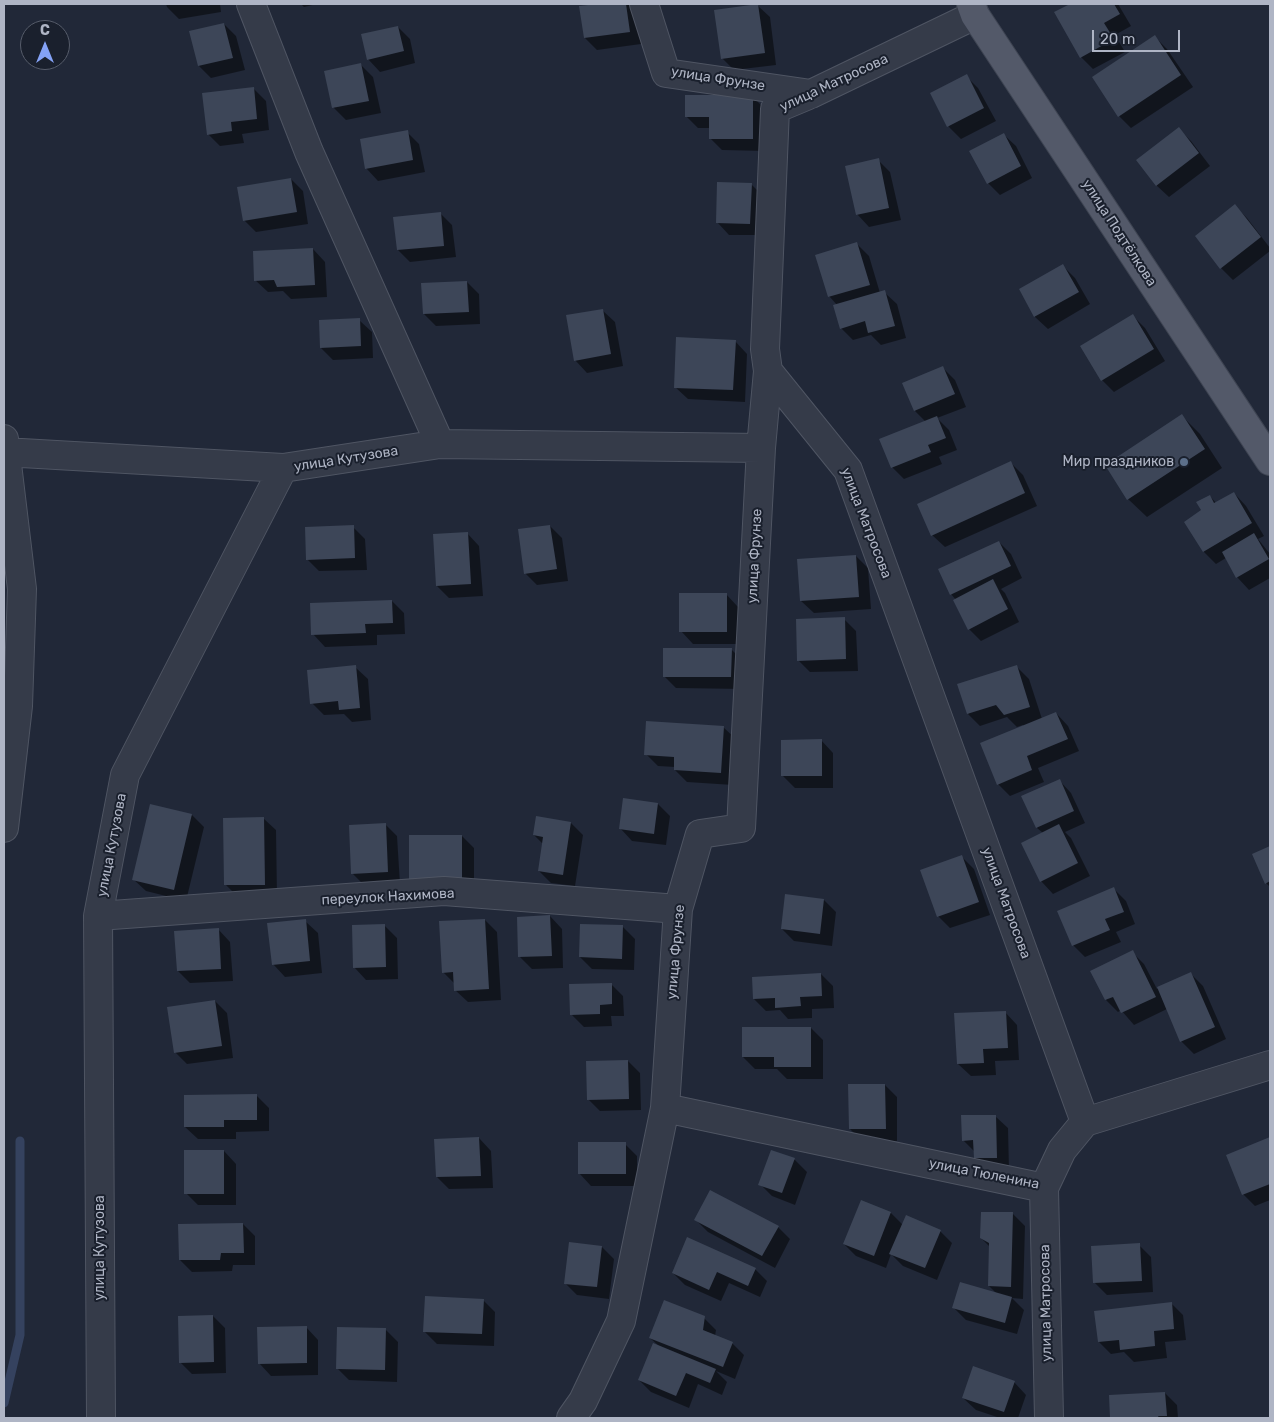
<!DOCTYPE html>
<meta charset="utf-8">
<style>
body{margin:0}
#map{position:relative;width:1274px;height:1422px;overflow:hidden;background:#212838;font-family:Rubik,sans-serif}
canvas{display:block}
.frame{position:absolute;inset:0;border:5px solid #afb5c5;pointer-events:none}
.north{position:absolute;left:20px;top:20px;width:50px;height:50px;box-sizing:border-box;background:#1a202d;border:1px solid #565c6a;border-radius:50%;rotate:0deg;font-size:14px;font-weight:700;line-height:20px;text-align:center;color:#afb5c5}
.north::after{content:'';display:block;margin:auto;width:18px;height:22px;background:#84a2f6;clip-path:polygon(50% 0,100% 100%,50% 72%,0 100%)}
.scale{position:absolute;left:1092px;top:30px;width:88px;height:22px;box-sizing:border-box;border:2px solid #afb5c5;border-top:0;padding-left:6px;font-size:15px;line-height:18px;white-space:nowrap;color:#afb5c5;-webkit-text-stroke:4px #1a202d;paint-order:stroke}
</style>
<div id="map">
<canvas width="1274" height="1422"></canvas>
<div class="frame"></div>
<div class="north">С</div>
<div class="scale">20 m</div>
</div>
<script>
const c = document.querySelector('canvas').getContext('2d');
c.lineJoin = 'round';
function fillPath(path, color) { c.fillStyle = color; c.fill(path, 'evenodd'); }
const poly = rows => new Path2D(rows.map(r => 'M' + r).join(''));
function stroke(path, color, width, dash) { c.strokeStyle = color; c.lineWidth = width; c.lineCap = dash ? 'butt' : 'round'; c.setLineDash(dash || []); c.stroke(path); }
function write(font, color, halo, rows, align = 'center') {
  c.font = font + ' Rubik,sans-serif'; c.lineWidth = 4; c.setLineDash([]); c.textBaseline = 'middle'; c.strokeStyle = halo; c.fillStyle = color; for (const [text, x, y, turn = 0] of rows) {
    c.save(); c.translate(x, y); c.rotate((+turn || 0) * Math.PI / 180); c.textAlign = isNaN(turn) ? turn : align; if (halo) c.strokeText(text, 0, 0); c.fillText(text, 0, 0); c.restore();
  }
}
const shadow = poly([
 [166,4,220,4,221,12,179,19,167,7],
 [301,4,317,4,304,7],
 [606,4,628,4,637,13,641,44,597,50,585,38,580,7],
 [1072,4,1118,4,1131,26,1115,35,1125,52,1093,69,1081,57,1056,13],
 [757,5,770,17,776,65,734,70,722,58],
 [224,24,236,36,245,70,211,78,199,66],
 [398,27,410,39,415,63,380,72,368,59],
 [1155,37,1167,49,1193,87,1131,128,1119,116],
 [361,65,373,77,381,113,346,120,334,108,326,72],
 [966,76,978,88,996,121,961,139,949,127,932,93],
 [253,88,266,101,269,130,242,134,244,143,220,146,208,134],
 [753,97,765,109,765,151,722,150,710,138,710,128,698,128,686,116],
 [1179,129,1191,141,1210,166,1169,197,1156,185],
 [407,132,419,144,425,172,378,181,366,168],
 [1003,134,1016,146,1032,178,1000,195,988,183],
 [878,160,890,172,901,220,869,227,857,214],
 [291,179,303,191,308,224,256,232,244,220],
 [751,184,763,196,762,235,729,235,717,222],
 [1235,206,1247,218,1270,248,1270,251,1233,280,1221,268],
 [440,213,452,225,456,257,410,262,398,250,395,218],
 [857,244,869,256,880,293,884,292,897,304,906,338,881,345,871,335,853,340,841,328,837,305,829,296],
 [313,249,325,262,327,297,291,299,283,291,268,292,255,280],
 [1063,266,1075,278,1090,304,1048,329,1035,317,1020,290],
 [467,282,479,294,480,324,436,326,424,314],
 [602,310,615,322,623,366,587,373,575,360],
 [1133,316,1145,328,1165,361,1114,392,1102,380],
 [359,320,372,332,373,358,333,360,321,348],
 [735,341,747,354,745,402,688,399,675,387],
 [943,368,955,380,966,407,937,418,949,430,957,450,939,457,942,464,904,479,892,467,926,422,915,411],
 [1182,416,1200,434,1222,468,1147,517,1128,499],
 [1011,463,1023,475,1037,506,945,547,932,535],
 [1234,493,1246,506,1264,536,1258,539,1270,554,1270,578,1249,590,1237,577,1226,558,1216,564,1204,552,1186,522,1202,510,1210,496,1216,503],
 [550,526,562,538,568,581,537,585,525,573],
 [353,527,365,539,367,570,319,571,307,559],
 [467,533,479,546,483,596,449,598,437,586],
 [999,542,1011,554,1022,578,1001,589,1005,593,1019,622,981,641,969,629,956,600,951,594],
 [856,556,868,568,871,609,814,613,801,601],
 [726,594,738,607,738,644,693,644,681,631],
 [392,601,404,613,405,634,377,635,377,645,325,647,313,634],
 [844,619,856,631,858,671,810,672,798,660],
 [731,649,743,661,743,689,676,688,664,676],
 [355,667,368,679,371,720,352,722,344,714,324,715,312,703],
 [1017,667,1029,679,1042,719,1056,713,1068,726,1079,751,1038,768,1044,782,1010,796,998,784,1024,727,1023,725,1017,727,1007,717,980,726,968,714],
 [723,727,736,739,733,785,687,782,675,770,675,767,658,766,646,754],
 [821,740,833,753,833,788,795,788,783,776],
 [1059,780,1071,793,1085,823,1065,832,1071,838,1090,876,1053,894,1041,881,1043,833,1037,828],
 [658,804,670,816,666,845,632,841,620,828],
 [192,815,204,827,186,901,146,891,133,879],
 [263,818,276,830,277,896,238,897,226,885],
 [571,823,583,835,575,886,551,883,539,871,543,844,534,835],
 [385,824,397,836,400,884,365,886,353,874],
 [411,836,462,836,474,848,474,892],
 [1270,847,1270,887,1266,883,1254,854],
 [962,857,974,869,990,915,950,928,938,916],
 [1114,889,1126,901,1135,924,1116,932,1121,942,1085,957,1073,945],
 [824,900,836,912,832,946,794,941,782,929],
 [550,916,562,929,563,968,532,969,520,957],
 [485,920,497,932,501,1000,468,1002,455,990,455,984,443,972],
 [305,921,318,933,322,973,285,977,273,964],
 [385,926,397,938,398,979,366,980,354,967],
 [623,927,635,939,634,970,592,969,580,957],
 [218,929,230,942,233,981,190,983,178,971],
 [1132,952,1144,964,1157,989,1191,974,1203,986,1226,1039,1194,1054,1181,1041,1167,1009,1134,1025,1121,1010,1118,1012,1106,1000],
 [821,974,833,986,834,1008,812,1009,812,1018,788,1019,780,1010,766,1011,754,999],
 [611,984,623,996,624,1016,611,1016,612,1026,584,1027,572,1015],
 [215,1001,227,1013,233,1058,187,1064,175,1052],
 [1005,1012,1017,1025,1019,1060,995,1061,996,1075,971,1076,958,1064],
 [811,1028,823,1040,823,1079,787,1079,777,1069,755,1069,743,1057],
 [628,1061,640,1073,641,1110,600,1111,588,1099],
 [885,1085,897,1097,897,1141,862,1141,850,1129],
 [257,1096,269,1108,269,1131,236,1132,236,1139,198,1139,185,1127],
 [995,1116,1008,1128,1009,1170,987,1170,975,1158,975,1152,963,1140],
 [479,1138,491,1151,493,1188,449,1189,437,1177],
 [1270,1139,1270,1200,1255,1206,1243,1194,1228,1156],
 [625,1144,637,1156,637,1186,591,1186,579,1173],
 [224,1151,236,1164,236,1205,198,1205,186,1193],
 [772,1151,795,1160,807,1172,795,1205,772,1196,760,1184],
 [861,1201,891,1213,903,1225,940,1231,952,1243,937,1280,903,1266,891,1254,886,1268,856,1256,844,1244],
 [1013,1214,1025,1226,1023,1299,1012,1298,1024,1310,1017,1334,966,1320,953,1307,997,1294,989,1286,990,1247,981,1238],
 [696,1220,778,1227,790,1239,775,1268,708,1232],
 [243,1224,255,1236,255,1265,233,1265,232,1271,192,1272,180,1260],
 [1139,1245,1151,1257,1153,1292,1107,1295,1094,1282],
 [602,1247,614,1259,609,1299,577,1295,565,1283],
 [755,1269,767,1281,760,1297,729,1283,721,1301,685,1285,673,1273],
 [483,1300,495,1312,494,1346,437,1344,424,1331],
 [1171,1303,1183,1315,1186,1340,1165,1342,1167,1358,1134,1362,1124,1352,1111,1354,1099,1342],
 [213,1316,225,1328,226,1373,192,1374,180,1362],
 [704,1318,716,1330,715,1336,732,1343,744,1355,735,1379,716,1371,727,1382,722,1395,698,1384,689,1408,651,1392,639,1380,660,1347,650,1338],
 [306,1327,318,1340,318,1375,271,1376,259,1363],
 [385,1329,398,1342,397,1382,349,1380,337,1368],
 [1014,1382,1026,1395,1018,1418,1000,1418,976,1410,963,1398],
 [1165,1393,1177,1405,1178,1418,1112,1418,1110,1396]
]);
const stream = poly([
 [4,1403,20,1335,20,1141]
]);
const building = poly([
 [597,4,626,4,630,32,584,38,579,6],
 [758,4,765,53,721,59,714,10],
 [1070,4,1114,4,1120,14,1104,23,1114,39,1080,58,1054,12],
 [224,23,233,58,198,66,189,31],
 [398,26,404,51,367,60,361,34],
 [1155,35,1181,75,1118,117,1092,77],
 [361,63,369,101,332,108,324,71],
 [967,74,984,108,947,127,930,93],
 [254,87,257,119,231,122,232,131,207,135,202,93],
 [685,95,753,95,753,139,709,139,709,117,685,117],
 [1179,127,1199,153,1156,186,1136,160],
 [408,130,413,160,365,169,360,139],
 [1004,133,1021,166,987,184,969,151],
 [879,158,889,208,856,215,845,166],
 [291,178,297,212,243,221,237,187],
 [717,182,752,183,750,224,716,223],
 [1235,204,1261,237,1220,269,1195,236],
 [441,212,444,246,397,250,393,217],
 [857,242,870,285,828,297,815,255],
 [313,248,315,285,277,287,274,280,254,281,253,251],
 [1063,264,1079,292,1034,317,1019,289],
 [467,281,469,312,423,314,421,283],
 [885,290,895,326,868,333,865,321,840,329,833,305],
 [603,309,611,354,574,361,566,315],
 [1133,314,1154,349,1101,381,1080,346],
 [360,318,361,346,320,348,319,320],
 [676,337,736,340,733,390,674,388],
 [943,366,955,394,914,411,902,383],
 [1182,414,1205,449,1127,500,1105,465],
 [937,416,946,438,928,445,931,452,891,468,879,439],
 [1011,461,1025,493,931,536,917,504],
 [1234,492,1252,523,1203,552,1184,522,1201,510,1196,502,1210,495,1214,503],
 [354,525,355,558,306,560,305,527],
 [550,525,557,569,524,574,518,529],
 [468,532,471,584,436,586,433,534],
 [1254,533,1269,559,1236,578,1222,552],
 [999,541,1011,566,950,595,938,569],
 [856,555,859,597,800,601,797,559],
 [993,579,1008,609,968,630,953,600],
 [679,593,727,593,727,632,679,632],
 [392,600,393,623,365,624,366,633,311,635,310,603],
 [845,617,846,659,797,661,796,619],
 [663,648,732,648,731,677,663,677],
 [356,665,360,708,339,710,338,701,310,704,307,670],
 [1017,665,1030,707,1004,715,996,705,967,714,957,684],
 [1056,712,1068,739,1027,756,1032,770,997,785,980,743],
 [646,721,724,726,721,773,674,770,674,757,644,755],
 [822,739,822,776,781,776,781,740],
 [1060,779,1074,811,1036,828,1021,796],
 [623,798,658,803,654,834,619,829],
 [150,804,192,814,174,890,132,880],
 [536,816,571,822,563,875,538,871,543,837,533,835],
 [264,817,265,885,224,885,223,818],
 [386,823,388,872,351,874,349,825],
 [1059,824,1078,863,1040,882,1021,843],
 [409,835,462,835,462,881,409,881],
 [1270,846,1270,881,1265,884,1252,854],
 [962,855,979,902,937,917,920,870],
 [1114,887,1124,912,1105,919,1110,930,1072,946,1057,911],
 [785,894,824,899,820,934,781,929],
 [550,915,552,956,518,957,517,917],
 [306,919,310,961,272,965,267,923],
 [485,919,489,989,454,991,453,972,442,973,439,921],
 [385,924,386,967,353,968,352,925],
 [580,924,623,925,622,959,579,957],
 [219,928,221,969,177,971,174,931],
 [1133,950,1156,997,1121,1013,1113,997,1105,1000,1090,971],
 [1191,972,1215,1027,1180,1042,1157,987],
 [821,973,822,996,800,997,801,1006,775,1008,775,998,753,999,752,977],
 [612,983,612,1004,600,1005,600,1014,570,1015,569,984],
 [215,1000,222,1046,174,1053,167,1007],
 [1006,1011,1008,1048,983,1049,984,1063,957,1064,954,1013],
 [742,1027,811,1027,811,1067,774,1067,774,1057,742,1057],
 [628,1060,629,1099,587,1100,586,1061],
 [848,1084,885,1084,886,1129,849,1129],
 [257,1094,257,1120,224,1120,224,1127,184,1127,184,1095],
 [961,1115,996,1115,997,1158,974,1158,973,1140,962,1141],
 [479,1137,481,1176,436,1177,434,1139],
 [1270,1137,1270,1184,1242,1195,1226,1155],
 [578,1142,626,1142,626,1174,578,1174],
 [184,1150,224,1150,224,1194,184,1194],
 [771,1150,795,1158,782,1193,758,1185],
 [710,1190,779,1226,762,1256,694,1220],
 [861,1200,891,1212,874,1256,843,1244],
 [981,1212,1013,1212,1011,1287,988,1286,989,1243,980,1238],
 [906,1215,941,1230,925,1268,889,1254],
 [243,1223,244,1253,221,1253,220,1260,179,1260,178,1224],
 [687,1237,756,1268,748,1286,717,1272,709,1290,672,1273],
 [569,1242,602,1246,597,1287,564,1284],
 [1140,1243,1142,1281,1093,1283,1091,1246],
 [960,1282,1012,1297,1005,1323,952,1308],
 [425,1296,484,1299,482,1334,423,1332],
 [664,1300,705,1316,703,1330,733,1342,723,1367,649,1338],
 [1172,1302,1174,1329,1154,1331,1155,1346,1120,1350,1119,1340,1098,1342,1094,1311],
 [213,1315,214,1362,179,1363,178,1316],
 [307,1326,307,1363,258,1364,257,1327],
 [337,1327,386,1328,385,1370,336,1369],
 [653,1343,716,1369,710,1383,686,1373,676,1396,638,1380],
 [973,1366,1015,1381,1004,1412,962,1398],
 [1165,1392,1167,1416,1158,1416,1159,1418,1110,1418,1109,1395]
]);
const minor = poly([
 [251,4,309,152,440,444],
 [644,4,666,73,811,94],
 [975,15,811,94,775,109,765,349,768,371,848,470,1085,1122],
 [4,439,22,589,18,706,4,828],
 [4,452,283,468,440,444,761,448,768,371],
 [98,916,444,891,678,909],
 [665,1108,1044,1188],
 [101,1418,98,916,125,775,283,468],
 [571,1418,583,1401,621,1321,665,1108,678,909,700,834,741,828,761,448],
 [1049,1418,1044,1188,1062,1150,1085,1122,1270,1065]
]);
const major = poly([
 [971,4,975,15,1270,461]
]);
const markers = [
 [1184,462,5,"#5c6f8a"]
];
const streetNames = [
 ["улица Фрунзе",718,79,9],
 ["улица Матросова",834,83,-25],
 ["улица Подтёлкова",1119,233,57],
 ["улица Кутузова",346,459,-9],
 ["улица Матросова",866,523,69],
 ["улица Фрунзе",755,556,-87],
 ["улица Кутузова",112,845,-79],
 ["переулок Нахимова",388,897,-3],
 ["улица Матросова",1006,903,70],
 ["улица Фрунзе",676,952,-85],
 ["улица Тюленина",984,1174,11],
 ["улица Кутузова",100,1248,-90],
 ["улица Матросова",1046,1303,-91]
];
const poiNames = [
 ["Мир праздников",1174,462]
];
fillPath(shadow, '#0007');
stroke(stream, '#35425f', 9);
fillPath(building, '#3d4658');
stroke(minor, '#4f5563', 30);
stroke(major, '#3e4452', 30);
stroke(minor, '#353b49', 28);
stroke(major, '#535969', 28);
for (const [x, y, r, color] of markers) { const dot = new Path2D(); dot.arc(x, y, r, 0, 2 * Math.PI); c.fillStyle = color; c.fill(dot); stroke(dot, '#1a202d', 2); }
write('14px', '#afb5c5', '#1a202d', streetNames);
write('14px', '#afb5c5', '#1a202d', poiNames, 'right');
</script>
